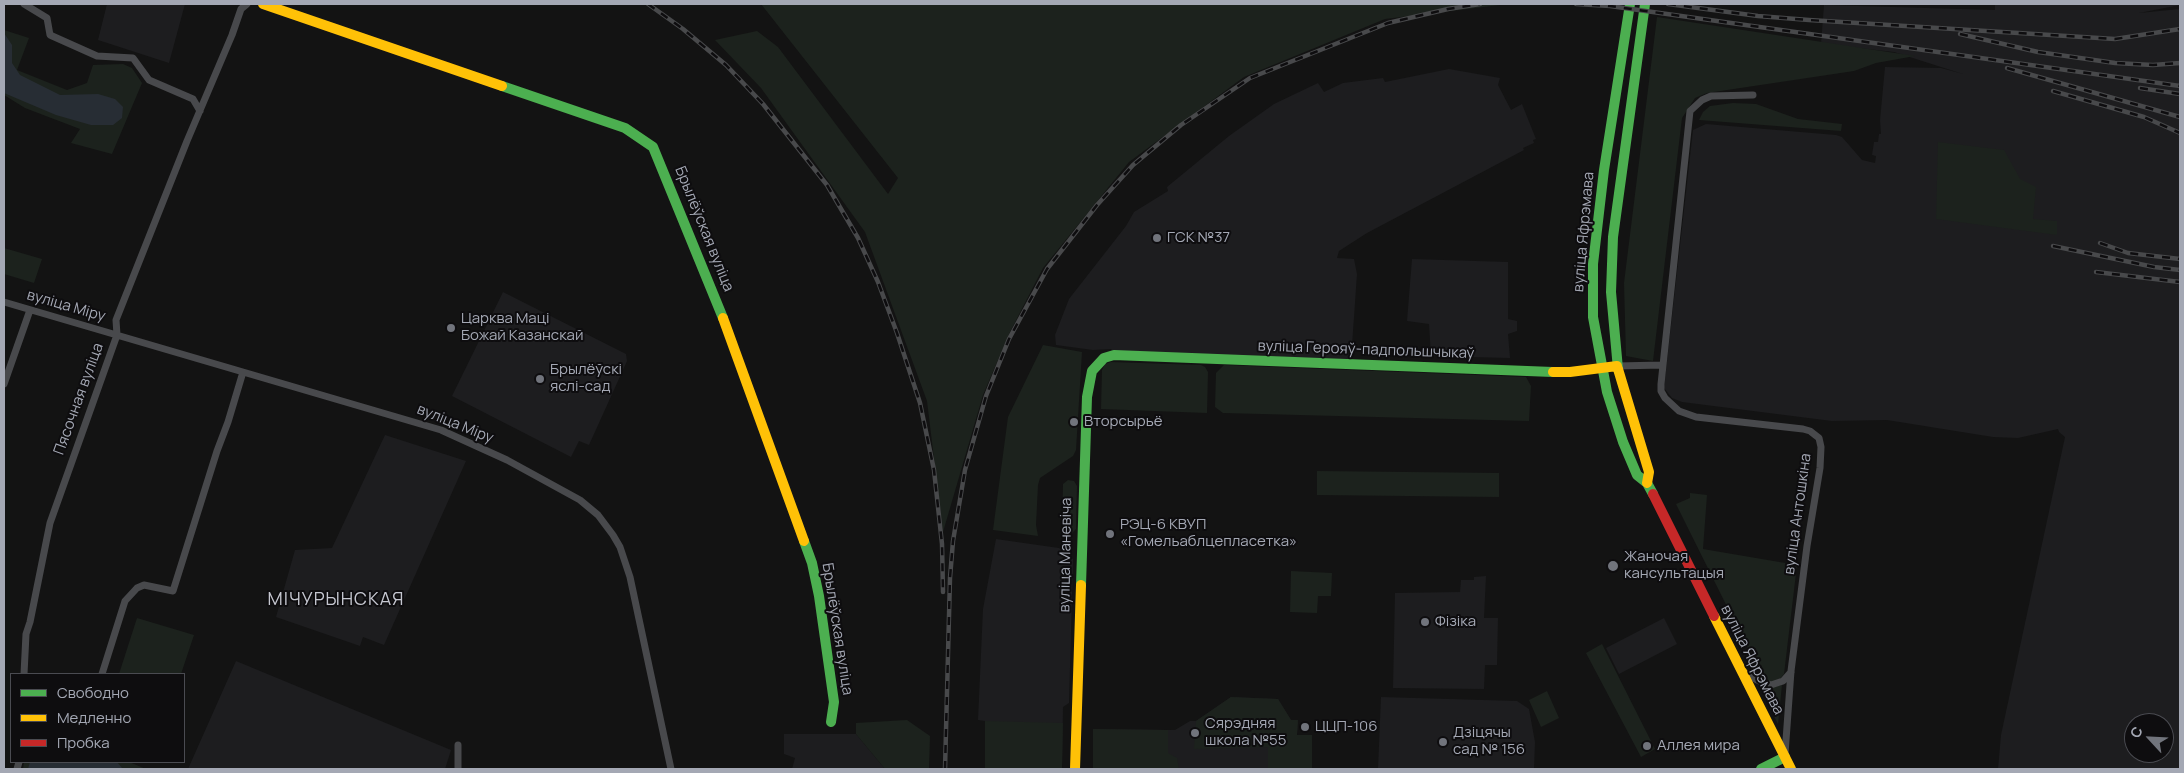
<!DOCTYPE html>
<meta charset="utf-8">
<style>
body{margin:0}
#map{position:relative;width:2184px;height:773px;overflow:hidden;background:#131313;font-family:Manrope,sans-serif}
canvas{display:block}
.frame{position:absolute;inset:0;border:5px solid #a4a8b4;pointer-events:none}
.legend{position:absolute;left:10px;top:673px;width:175px;height:90px;box-sizing:border-box;background:#0e0d0f;border:1px solid #4a4b51;margin:0;padding:6px 9px;list-style:none;font-size:15px;color:#a4a8b4}
.legend li{display:flex;align-items:center;gap:10px;height:25px}
.legend b{width:25px;border:1px solid #4a4b51}
.north{position:absolute;left:2124px;top:713px;width:50px;height:50px;box-sizing:border-box;background:#0e0d0f;border:1px solid #4a4b51;border-radius:50%;rotate:295deg;font-size:14px;font-weight:700;line-height:20px;text-align:center;color:#a4a8b4}
.north::after{content:'';display:block;margin:auto;width:18px;height:22px;background:#71747c;clip-path:polygon(50% 0,100% 100%,50% 72%,0 100%)}
</style>
<div id="map">
<canvas width="2184" height="773"></canvas>
<div class="frame"></div>
<ul class="legend">
<li><b style="height:6px;background:#4caf50"></b>Свободно</li>
<li><b style="height:6px;background:#ffc107"></b>Медленно</li>
<li><b style="height:6px;background:#c62828"></b>Пробка</li>
</ul>
<div class="north">С</div>
</div>
<script>
const c = document.querySelector('canvas').getContext('2d');
c.lineJoin = 'round';
function fillPath(path, color) { c.fillStyle = color; c.fill(path, 'evenodd'); }
const poly = rows => new Path2D(rows.map(r => 'M' + r).join(''));
function stroke(path, color, width, dash) { c.strokeStyle = color; c.lineWidth = width; c.lineCap = dash ? 'butt' : 'round'; c.setLineDash(dash || []); c.stroke(path); }
function write(font, color, halo, rows, align = 'center') {
  c.font = font + ' Manrope,sans-serif'; c.lineWidth = 4; c.setLineDash([]); c.textBaseline = 'middle'; c.strokeStyle = halo; c.fillStyle = color; for (const [text, x, y, turn = 0] of rows) {
    c.save(); c.translate(x, y); c.rotate((+turn || 0) * Math.PI / 180); c.textAlign = isNaN(turn) ? turn : align; if (halo) c.strokeText(text, 0, 0); c.fillText(text, 0, 0); c.restore();
  }
}
const built = poly([
 [107,4,185,4,169,63,98,40],
 [1995,4,2180,4,2180,5,2139,13,2180,9,2180,769,1998,769,2001,735,2065,437,2059,432,2058,429,2018,438,1993,437,1887,420,1832,421,1682,402,1672,398,1664,388,1693,130,1706,124,1836,135,1842,137,1862,160,1875,163,1876,156,1872,155,1874,142,1878,142,1879,134,1881,134,1880,120,1885,67,1941,68,1963,74,1894,52,1821,44,1824,5,1995,10],
 [2134,723,2164,723,2164,753,2134,753],
 [1449,69,1500,78,1498,85,1511,110,1522,104,1536,139,1533,140,1534,143,1523,148,1524,150,1367,233,1339,251,1337,258,1354,259,1357,274,1351,360,1113,351,1111,349,1093,350,1056,345,1055,335,1069,299,1126,226,1134,212,1168,191,1167,187,1229,136,1274,104,1318,83,1324,92,1343,83,1383,78,1385,82],
 [1412,259,1508,262,1508,319,1517,321,1517,331,1508,334,1510,358,1431,356,1429,324,1407,321],
 [503,292,626,354,627,361,589,445,579,441,571,457,452,396],
 [385,435,466,461,384,645,363,637,360,646,276,617,295,550,332,548],
 [996,539,1059,548,1073,559,1069,703,1063,707,1062,769,985,769,985,721,978,720,983,609],
 [1486,576,1484,618,1498,618,1497,665,1485,665,1484,689,1393,688,1395,593,1460,592,1461,580,1474,580,1474,577],
 [1664,618,1677,644,1619,674,1606,648],
 [236,661,451,750,445,769,188,769],
 [1231,697,1278,699,1291,720,1298,720,1297,735,1312,735,1312,769,1093,769,1093,729,1175,730,1190,721,1196,721],
 [1381,697,1517,701,1529,709,1535,742,1534,769,1378,769],
 [784,734,856,734,885,769,792,769,795,758,784,754]
]);
const green = poly([
 [761,4,1508,4,1385,19,1244,77,1129,162,1043,268,1010,332,983,395,943,532,927,401,865,232,761,88,715,40,757,31,778,47,888,194,898,178],
 [1657,17,1915,56,1876,63,1854,71,1707,93,1695,98,1682,118,1653,361,1626,356,1624,283],
 [4,30,29,38,17,70,67,90,87,83,93,65,123,64,132,68,142,83,112,154,71,143,80,129,25,108,4,95],
 [1733,103,1756,104,1798,119,1842,124,1841,131,1699,120,1703,112,1710,106],
 [1938,142,2004,150,2020,179,2036,187,2033,219,2057,221,2057,235,1936,219],
 [4,248,42,259,34,283,4,274],
 [1043,345,1082,352,1076,450,1073,456,1040,478,1038,485,1036,525,1038,536,993,530,1008,417],
 [1111,362,1201,365,1205,367,1208,372,1207,413,1101,409,1102,370,1105,364],
 [1224,365,1526,377,1531,386,1529,421,1223,413,1215,407,1216,373],
 [1317,471,1499,473,1499,497,1317,495],
 [1068,480,1074,481,1077,486,1076,529,1072,533,1066,533,1062,529,1063,484],
 [1690,493,1707,495,1703,549,1797,565,1784,674,1779,680,1772,682,1764,681,1676,504,1690,498],
 [1291,571,1332,573,1331,596,1318,596,1317,613,1290,612],
 [137,618,194,635,181,674,119,674],
 [1602,644,1655,749,1641,757,1586,653],
 [1757,683,1770,688,1782,685,1778,724],
 [1547,691,1559,718,1541,727,1529,700],
 [1231,697,1278,699,1291,720,1298,720,1297,735,1312,735,1312,769,1268,769,1268,747,1194,749,1196,721],
 [907,720,930,736,929,769,885,769,856,734,856,723],
 [985,721,1063,723,1062,769,985,769],
 [1093,729,1168,730,1168,753,1177,758,1179,769,1093,769],
 [24,762,129,762,146,769,23,769]
]);
const water = poly([
 [4,33,12,45,12,63,20,75,60,95,98,94,115,99,123,107,122,118,113,125,91,125,56,115,4,93],
 [30,762,117,762,122,768,28,769]
]);
const street = poly([
 [24,4,47,18,50,35,97,56,133,58,149,80,193,99,200,111],
 [1753,95,1711,96,1702,100,1690,111,1661,384,1661,391,1665,398,1679,411,1696,417,1803,429,1810,431,1819,438,1821,447,1820,468,1807,546,1791,671,1785,754],
 [4,302,441,430,507,460,580,500,598,515,613,535,620,547,630,577,671,769],
 [1617,366,1662,365],
 [4,384,30,310],
 [1743,672,1757,680,1771,685,1783,681,1791,672],
 [24,674,26,634,30,622,50,523,117,335,116,320,187,141,232,35,241,9,247,4],
 [102,674,125,601,137,588,144,585,173,591,217,451,228,422,243,372],
 [17,769,19,762],
 [458,769,458,745]
]);
const fast = poly([
 [1630,4,1604,170,1593,264,1593,317,1607,392,1623,442,1637,475,1647,483,1653,494],
 [502,86,625,128,653,147,723,318],
 [1618,369,1611,292,1613,237,1645,4],
 [804,541,812,563,819,596,834,702,831,722],
 [1081,585,1087,397,1092,371,1104,358,1114,355,1553,372],
 [1761,769,1785,757]
]);
const slow = poly([
 [263,4,502,86],
 [723,318,804,541],
 [1618,369,1649,472,1647,483],
 [1553,372,1570,372,1617,366],
 [1714,616,1791,769],
 [1075,769,1081,585]
]);
const jam = poly([
 [1653,494,1714,616]
]);
const rail = poly([
 [648,4,683,29,726,65,763,104,827,185,858,238,878,282,897,333,920,403,934,470,942,544,943,592],
 [1576,4,1610,6,2180,86],
 [1668,4,1758,16,1809,20,2115,39,2180,29],
 [1960,34,2038,52,2115,63,2153,65,2180,63],
 [2007,68,2180,117],
 [2140,88,2180,94],
 [2053,91,2144,117,2180,133],
 [2100,243,2128,253,2180,259],
 [2053,246,2154,267,2180,270],
 [2096,272,2180,282],
 [945,769,950,578,953,541,965,470,986,396,1009,339,1047,269,1097,205,1133,165,1181,125,1250,78,1388,23,1448,9,1480,4]
]);
const markers = [
 [1157,238,5,"#71747c"],
 [451,328,5,"#71747c"],
 [540,379,5,"#71747c"],
 [1074,422,5,"#71747c"],
 [1110,534,5,"#71747c"],
 [1613,566,6,"#71747c"],
 [1425,622,5,"#71747c"],
 [1305,727,5,"#71747c"],
 [1195,733,5,"#71747c"],
 [1443,742,5,"#71747c"],
 [1647,746,5,"#71747c"]
];
const streetNames = [
 ["Брылёўская вуліца",704,229,68],
 ["вуліца Яфрэмава",1584,232,-85],
 ["вуліца Міру",66,306,16],
 ["вуліца Герояў-падпольшчыкаў",1366,350,2],
 ["Пясочная вуліца",79,399,-70],
 ["вуліца Міру",455,424,22],
 ["вуліца Антошкіна",1798,514,-82],
 ["вуліца Маневіча",1066,555,-89],
 ["Брылёўская вуліца",837,629,81],
 ["вуліца Яфрэмава",1752,660,63]
];
const poiNames = [
 ["ГСК №37",1167,238],
 ["Царква Маці",461,319],
 ["Божай Казанскай",461,336],
 ["Брылёўскі",550,370],
 ["яслі-сад",550,387],
 ["Вторсырьё",1084,422],
 ["РЭЦ-6 КВУП",1120,525],
 ["«Гомельаблцепласетка»",1120,542],
 ["Жаночая",1624,557],
 ["кансультацыя",1624,574],
 ["Фізіка",1435,622],
 ["Сярэдняя",1205,724],
 ["школа №55",1205,741],
 ["ЦЦП-106",1315,727],
 ["Дзіцячы",1453,733],
 ["сад № 156",1453,750],
 ["Аллея мира",1657,746]
];
const quarterNames = [
 ["МІЧУРЫНСКАЯ",336,600]
];
fillPath(built, '#1d1d1f');
fillPath(green, '#1c221d');
fillPath(water, '#272d34');
stroke(street, '#48494c', 7);
stroke(fast, '#4caf50', 10);
stroke(slow, '#ffc107', 10);
stroke(jam, '#c62828', 10);
stroke(rail, '#48494b', 4.5);
stroke(rail, '#0e0d0f', 2.5, [8]);
for (const [x, y, r, color] of markers) { const dot = new Path2D(); dot.arc(x, y, r, 0, 2 * Math.PI); c.fillStyle = color; c.fill(dot); stroke(dot, '#0e0d0f', 2); }
write('15px', '#a4a8b4', '#0e0d0f', streetNames);
write('15px', '#a4a8b4', '#0e0d0f', poiNames, 'left');
c.letterSpacing = '1px';
write('18px', '#c5c7d0', '#0e0d0f', quarterNames);
c.letterSpacing = '0px';
</script>
